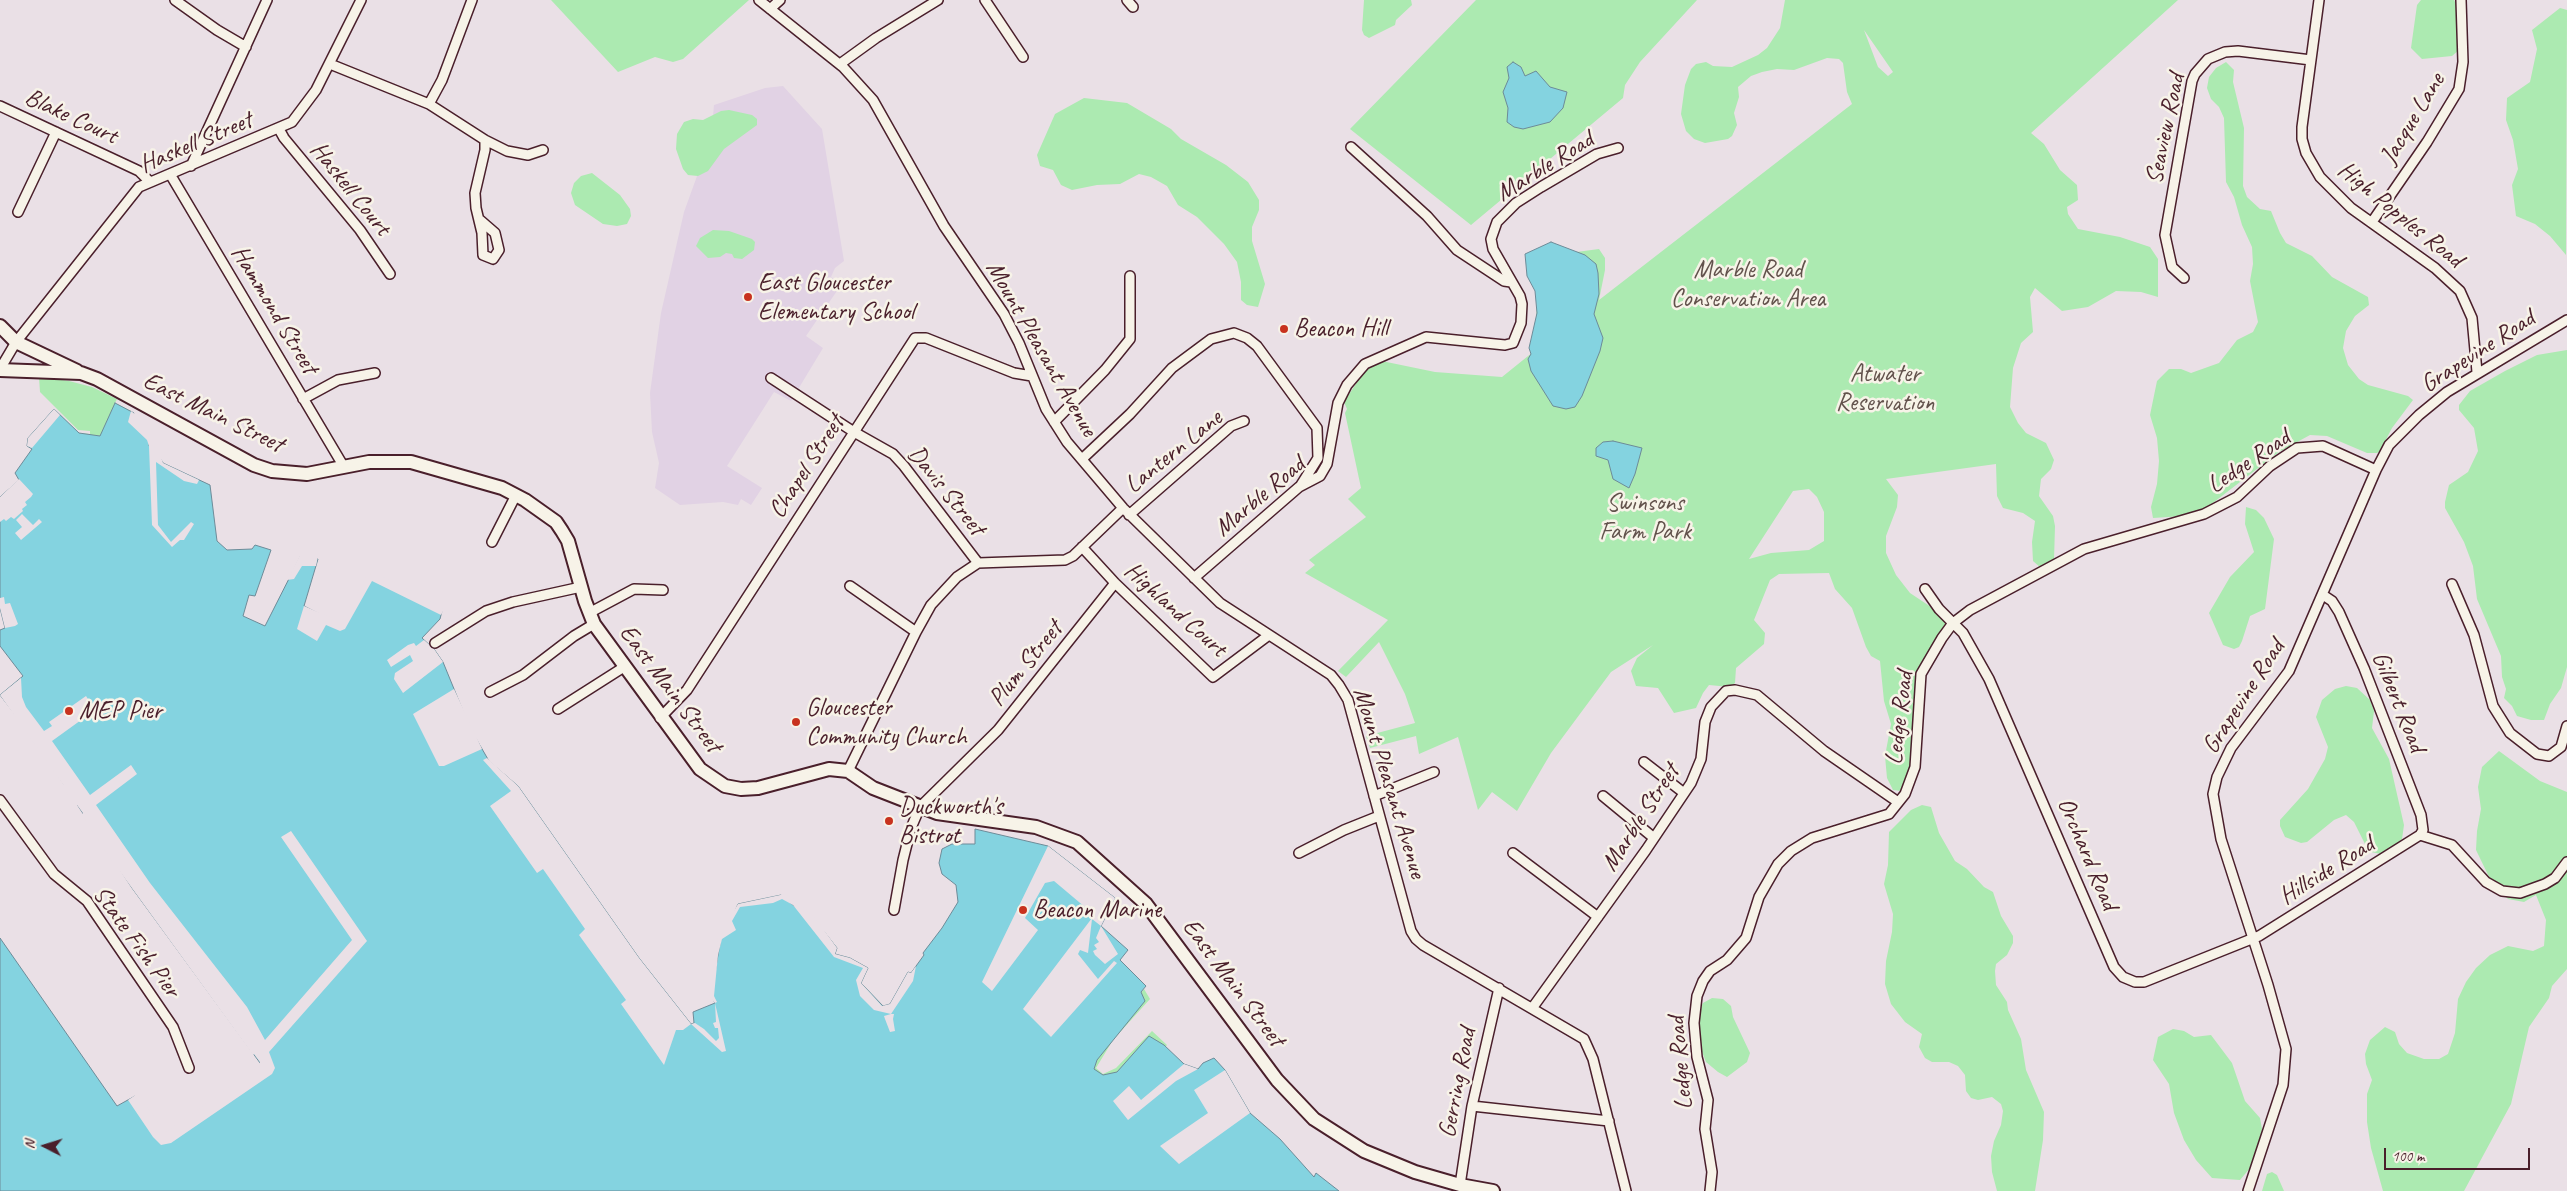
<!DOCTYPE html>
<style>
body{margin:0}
#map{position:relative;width:2567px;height:1191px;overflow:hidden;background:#eae0e6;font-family:Caveat,sans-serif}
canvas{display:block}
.north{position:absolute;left:20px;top:1121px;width:50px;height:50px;-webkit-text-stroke:4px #f7f3e8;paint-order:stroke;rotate:275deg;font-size:14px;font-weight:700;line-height:20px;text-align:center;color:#4a1f2b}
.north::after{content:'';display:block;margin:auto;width:18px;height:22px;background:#4a1f2b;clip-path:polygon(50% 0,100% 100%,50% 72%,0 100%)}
.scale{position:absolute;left:2384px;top:1148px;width:146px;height:22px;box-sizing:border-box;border:2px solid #4a1f2b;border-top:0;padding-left:6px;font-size:15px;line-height:18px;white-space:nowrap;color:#4a1f2b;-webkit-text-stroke:4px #f7f3e8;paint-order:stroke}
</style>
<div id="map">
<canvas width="2567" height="1191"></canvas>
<div class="north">N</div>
<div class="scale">100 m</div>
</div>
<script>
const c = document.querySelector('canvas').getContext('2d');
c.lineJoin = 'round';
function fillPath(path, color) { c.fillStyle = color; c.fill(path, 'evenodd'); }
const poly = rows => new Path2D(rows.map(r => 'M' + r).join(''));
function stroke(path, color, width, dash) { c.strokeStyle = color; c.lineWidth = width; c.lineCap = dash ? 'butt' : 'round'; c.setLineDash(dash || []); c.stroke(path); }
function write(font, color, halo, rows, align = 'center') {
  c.font = font + ' Caveat,sans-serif'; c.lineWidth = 5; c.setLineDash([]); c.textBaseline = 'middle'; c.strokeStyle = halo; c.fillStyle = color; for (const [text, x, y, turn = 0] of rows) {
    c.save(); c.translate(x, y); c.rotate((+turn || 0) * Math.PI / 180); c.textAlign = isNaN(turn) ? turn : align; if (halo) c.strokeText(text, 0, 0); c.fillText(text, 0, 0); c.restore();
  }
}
const built = poly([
 [783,86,822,129,844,261,835,268,831,277,841,285,806,336,823,348,791,401,774,392,727,466,762,488,751,505,741,499,738,505,723,502,680,505,655,488,659,463,652,432,650,393,661,313,684,212,705,154,712,128,714,105,765,88]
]);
const green = poly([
 [551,0,749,0,683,59,673,62,655,57,618,72],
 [1364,0,1411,0,1412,5,1396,20,1395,25,1369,38,1364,35,1362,30],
 [1476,0,1697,0,1640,62,1625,85,1623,98,1471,225,1350,129],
 [1785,0,2178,0,2031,133,2044,144,2060,170,2077,185,2078,200,2067,207,2068,214,2078,229,2120,237,2150,247,2158,259,2158,297,2141,292,2116,291,2088,307,2062,311,2035,288,2030,297,2033,332,2021,343,2013,368,2010,407,2018,423,2026,433,2046,443,2054,460,2051,469,2041,479,2039,496,2053,516,2055,526,2054,560,2041,568,2033,561,2032,542,2035,521,2023,513,2003,508,1997,496,1996,464,1886,479,1898,495,1897,507,1886,536,1886,553,1896,575,1910,593,1949,619,1947,626,1918,670,1912,766,1908,783,1901,791,1893,790,1887,778,1885,756,1891,724,1884,701,1880,661,1871,656,1866,647,1852,608,1835,589,1829,573,1779,574,1770,580,1754,620,1765,633,1764,644,1736,668,1735,683,1730,687,1709,685,1703,693,1696,708,1674,713,1658,688,1636,686,1631,671,1637,658,1653,645,1611,672,1551,753,1517,811,1492,792,1478,810,1458,737,1419,754,1416,736,1370,748,1366,736,1415,723,1405,694,1379,642,1346,677,1338,671,1388,620,1305,573,1315,565,1309,560,1366,517,1348,499,1361,488,1345,413,1347,409,1344,402,1372,359,1435,372,1502,377,1533,352,1538,295,1527,275,1529,263,1569,253,1599,249,1605,258,1605,270,1599,300,1852,104,1847,92,1843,63,1839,59,1827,58,1794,70,1777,69,1762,72,1751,76,1738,87,1739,97,1734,113,1737,125,1732,136,1728,139,1705,143,1694,139,1686,131,1681,114,1685,85,1691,69,1696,64,1706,62,1713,66,1732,67,1758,55,1767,48,1780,28],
 [1864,30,1893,72,1888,76,1878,67],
 [1809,489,1817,497,1824,512,1824,541,1809,550,1771,553,1749,559,1793,491],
 [2421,0,2454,0,2456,4,2459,50,2452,56,2422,59,2411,48,2417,5],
 [2560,8,2567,10,2566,255,2550,236,2535,224,2516,216,2512,185,2518,169,2513,140,2506,120,2507,98,2530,82,2537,49,2532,30],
 [2226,62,2234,70,2233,82,2244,128,2243,186,2247,197,2260,209,2271,211,2280,233,2286,243,2312,256,2332,277,2368,297,2369,305,2355,316,2346,331,2343,348,2348,365,2359,379,2368,385,2408,396,2413,400,2392,428,2380,451,2377,453,2367,453,2327,436,2310,435,2279,452,2205,509,2183,516,2153,518,2151,507,2157,484,2159,461,2157,438,2150,415,2157,381,2169,369,2181,369,2191,373,2219,363,2237,340,2253,332,2258,322,2250,281,2253,264,2252,247,2242,225,2234,197,2226,182,2224,118,2219,107,2211,99,2207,88,2209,77,2216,68],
 [1084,98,1127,103,1171,129,1181,139,1226,165,1248,182,1259,200,1259,210,1252,227,1252,241,1265,284,1258,307,1247,305,1241,300,1241,282,1237,262,1224,244,1197,217,1178,205,1167,186,1151,177,1139,174,1120,184,1097,185,1072,190,1061,185,1053,170,1040,166,1037,155,1055,114],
 [729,110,752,115,757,119,757,125,724,149,708,171,698,176,688,175,683,169,676,149,677,134,684,122,693,119,703,120,721,111],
 [592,173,620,195,630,209,631,216,627,224,617,226,603,224,575,205,571,193,574,183,581,176],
 [713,230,729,231,752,239,755,242,754,250,742,259,734,258,732,254,726,253,720,257,708,258,696,246,700,238],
 [2567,350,2567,667,2561,688,2550,704,2544,720,2531,720,2517,716,2512,706,2504,698,2506,689,2502,677,2501,656,2477,599,2473,566,2464,542,2445,508,2445,502,2449,485,2468,472,2478,451,2474,428,2459,410,2459,405,2470,391,2505,371,2537,355],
 [39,377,69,381,92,387,117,399,115,403,131,411,128,422,77,450,60,415,79,433,90,434,90,431,78,430,40,392],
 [2246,507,2256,510,2264,518,2274,539,2265,609,2250,616,2242,641,2239,647,2234,649,2223,645,2209,613,2230,577,2254,552,2245,524],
 [2346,686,2357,688,2370,700,2374,711,2372,728,2389,759,2404,825,2402,839,2389,852,2381,854,2371,852,2367,848,2354,822,2346,815,2334,820,2307,842,2301,843,2285,837,2280,826,2280,820,2308,789,2325,759,2328,747,2316,717,2322,700,2335,689],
 [2499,751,2540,781,2567,792,2567,969,2552,986,2549,998,2529,1027,2511,1104,2464,1191,2383,1191,2371,1148,2367,1122,2367,1094,2372,1080,2366,1064,2365,1054,2370,1040,2385,1027,2395,1032,2399,1044,2407,1053,2424,1059,2439,1059,2448,1054,2455,1033,2458,999,2466,982,2476,968,2490,955,2508,946,2533,951,2544,946,2546,920,2536,895,2524,902,2508,899,2492,883,2476,850,2477,831,2481,809,2478,787,2482,767],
 [1922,805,1931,807,1939,833,1955,861,1967,869,1984,887,1993,892,2001,916,2013,936,2013,943,2007,955,1996,964,1995,971,1996,985,2007,1002,2008,1010,2021,1039,2026,1070,2044,1112,2043,1140,2035,1191,1997,1191,1992,1172,1991,1156,1994,1141,2001,1125,2003,1111,2001,1104,1992,1097,1978,1100,1971,1098,1966,1091,1965,1075,1958,1066,1949,1062,1932,1062,1925,1058,1919,1047,1922,1034,1905,1022,1891,1004,1885,984,1886,961,1892,932,1893,914,1884,884,1888,865,1889,832,1911,810],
 [1144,989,1150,999,1113,1040,1096,1068,1103,1074,1116,1068,1152,1031,1167,1045,1159,1055,1112,1081,1085,1066],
 [1712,998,1723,999,1731,1006,1733,1017,1750,1053,1747,1062,1727,1077,1718,1072,1706,1062,1697,1039,1700,1009,1703,1003],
 [2173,1029,2184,1031,2194,1037,2211,1035,2232,1063,2245,1101,2260,1118,2262,1129,2258,1152,2250,1168,2240,1180,2212,1178,2196,1160,2184,1140,2174,1113,2169,1084,2153,1060,2158,1037],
 [2272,1172,2277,1175,2284,1191,2262,1191,2267,1174]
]);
const water = poly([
 [1513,62,1521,67,1525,76,1536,71,1550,87,1567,92,1563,108,1550,122,1523,129,1514,127,1507,122,1508,108,1503,92,1509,78,1507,67,1513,62],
 [1551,242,1585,255,1596,264,1598,273,1599,294,1594,314,1603,338,1600,351,1582,396,1575,407,1566,409,1553,406,1531,371,1528,359,1531,354,1529,348,1537,313,1535,291,1527,276,1525,254,1551,242],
 [115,403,134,413,129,422,150,437,149,446,158,454,163,463,210,485,217,541,227,550,252,549,255,545,271,550,255,596,249,595,243,616,265,626,301,555,318,559,304,606,341,625,368,577,442,611,440,619,422,638,434,649,443,662,470,728,489,761,518,786,639,958,691,1024,694,1023,693,1012,715,1003,711,995,721,938,731,929,730,922,738,904,781,895,823,930,837,948,835,954,850,958,868,968,861,983,883,1006,890,1004,908,972,911,973,924,955,923,953,942,928,958,902,956,885,942,874,939,863,942,849,952,844,975,844,975,829,1048,846,1115,898,1101,926,1128,950,1120,960,1146,986,1141,992,1145,1001,1097,1060,1094,1069,1103,1075,1117,1072,1149,1036,1164,1045,1184,1064,1198,1069,1203,1063,1214,1058,1225,1070,1250,1113,1280,1139,1314,1177,1316,1173,1339,1191,0,1191,0,938,117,1106,135,1096,165,1136,263,1067,132,888,34,739,0,695,23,676,0,646,0,630,5,628,0,608,0,497,19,480,15,473,32,449,27,446,28,438,54,409,79,433,100,436,115,403],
 [1613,441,1642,448,1635,474,1629,488,1613,479,1608,460,1596,456,1596,448,1603,442,1613,441]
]);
const pier = poly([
 [54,409,60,415,32,448,27,446,28,438],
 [131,411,136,415,132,421,152,437,152,445,159,451,163,463,199,480,197,484,184,481,156,462,158,525,171,542,191,522,194,524,184,540,180,540,172,547,152,525,149,446,147,440,128,422],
 [19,479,33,494,31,497,25,502,27,505,22,509,23,511,14,519,11,517,6,521,4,519,0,522,0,497],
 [22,514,33,525,39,519,42,522,21,540,15,533,22,527,16,520],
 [301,553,318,556,316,566,302,566,294,579,287,580],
 [374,573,420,595,444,609,441,615,372,581,345,629,340,631,326,625,317,641,297,629,304,606,341,622,367,575],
 [4,597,5,604,10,603,18,624,15,626,5,628,0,608,0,598],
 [424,640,434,649,443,662,403,693,394,679,395,673,413,661,410,655,391,667,387,660,408,645,414,643,416,646],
 [21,678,22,697,26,707,44,731,52,726,49,722,86,696,95,710,52,741,90,795,131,765,137,774,96,805,150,883,247,1007,265,1040,352,940,281,837,291,831,367,941,269,1052,275,1068,272,1074,171,1143,161,1145,153,1137,128,1100,137,1094,166,1132,259,1066,260,1062,254,1054,253,1055,108,855,82,815,83,813,77,805,74,805,63,788,64,786,0,695],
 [454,689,482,749,444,766,439,766,413,714],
 [487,758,518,786,639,958,691,1024,695,1023,704,1029,716,1041,719,1038,718,1028,715,1028,713,1023,716,1022,715,1003,709,996,718,938,728,928,727,922,738,904,785,894,796,900,816,919,837,948,835,954,850,958,868,968,861,983,882,1006,890,1004,908,972,911,973,916,966,913,981,891,1014,894,1014,893,1019,895,1031,890,1032,885,1019,884,1016,891,1014,874,1010,860,996,856,980,863,968,834,957,793,905,782,899,773,903,740,907,732,921,736,930,722,939,718,955,714,996,717,1002,715,1003,726,1051,722,1052,691,1024,683,1030,676,1030,664,1065,621,1004,626,1000,579,935,585,929,543,869,537,873,490,806,511,791,483,760],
 [1048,846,1115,898,1101,926,1118,954,1105,964,1095,955,1093,951,1097,949,1094,945,1099,942,1096,938,1101,926,1092,919,1088,953,1080,950,1078,954,1098,979,1114,961,1117,963,1051,1037,1023,1009,1092,918,1092,913,1054,881,1045,883,1025,918,1038,930,992,991,982,982],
 [1184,1064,1198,1069,1176,1081,1128,1120,1113,1101,1129,1086,1141,1100],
 [1225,1070,1250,1113,1179,1164,1160,1146,1208,1113,1194,1090]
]);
const minor = poly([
 [175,0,217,30,246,47],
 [759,0,843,67,873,100,944,226,1004,314,1019,343,1046,409,1067,442,1123,508,1220,603,1331,675,1339,685,1348,700,1411,931,1416,939,1423,945,1584,1039,1593,1059,1626,1191],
 [985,0,1023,57],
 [1127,0,1133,7],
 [2319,0,2302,127,2302,139,2306,153,2320,177,2351,208,2435,268,2460,291,2472,318,2477,372],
 [770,9,780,0],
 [330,64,429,104,485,140,507,151,528,155,543,150],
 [840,64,876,38,938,0],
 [429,104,442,80,472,0],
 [0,106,139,171,149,181],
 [279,129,284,138,360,230,390,274],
 [1351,147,1427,216,1457,250,1504,281,1511,282],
 [191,166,267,0],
 [170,174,344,467],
 [18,212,56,132],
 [480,220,495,233,499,250,493,259,483,255,482,233,476,208,475,193,485,150,485,140],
 [2372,222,2427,142,2459,89,2463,62,2461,0],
 [2184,278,2172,267,2165,235,2192,81,2195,74,2208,59,2225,52,2238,51,2311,60],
 [0,369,16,342,139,187,292,122,316,90,361,0],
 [771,378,854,432,893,454,904,466,978,563],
 [303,399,338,380,375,373],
 [1054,422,1105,370,1130,339,1130,276],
 [1082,459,1130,414,1172,368,1211,339,1234,333,1247,338,1257,346,1317,428,1318,458,1301,485],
 [1129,515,1231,426,1244,421],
 [492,542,516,495],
 [1082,547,1115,583,1213,677,1269,635],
 [1194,578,1299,487,1320,476,1327,464,1338,403,1347,385,1365,364,1426,337,1505,345,1513,343,1521,323,1522,304,1520,296,1493,249,1491,239,1497,222,1516,203,1541,187,1597,154,1618,148],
 [2452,584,2474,635,2493,706,2510,733,2537,754,2549,756,2561,747,2567,726],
 [850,586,916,632],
 [1925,589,1939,609,1963,633,1989,679,2114,967,2123,977,2135,982,2144,982,2259,936,2420,835,2423,830,2421,815,2364,668,2339,612,2332,601,2323,595],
 [589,613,634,589,663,590],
 [435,643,486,611,513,602,581,587],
 [490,692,523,675,574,636,594,624],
 [558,709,624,667],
 [660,718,687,690,915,338,926,338,1014,373,1032,376],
 [1644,762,1684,793],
 [848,771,916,632,931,605,957,577,978,563,1065,560,1073,556,1123,508],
 [1374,796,1434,772],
 [1603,796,1654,838],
 [0,800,54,874,87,901,173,1027,189,1068],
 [2420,835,2452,845,2486,882,2502,891,2520,893,2545,884,2555,878,2567,862],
 [1299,853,1344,830,1379,816],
 [1513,853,1598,917],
 [894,910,903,860,911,828,920,807,998,730,1115,583],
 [1533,1007,1646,850,1691,783,1701,759,1705,722,1711,707,1726,691,1735,690,1757,695,1824,751,1898,802],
 [1472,1106,1609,1121],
 [1460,1185,1472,1106,1499,988],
 [1710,1191,1712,1172,1705,1129,1708,1100,1697,1057,1694,1023,1697,996,1703,981,1710,971,1727,960,1746,938,1759,897,1778,864,1791,851,1812,838,1889,814,1905,794,1915,767,1921,674,1942,638,1953,623,1970,610,2084,549,2204,514,2237,497,2270,466,2297,448,2323,446,2376,470],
 [2248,1191,2283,1085,2286,1049,2268,985,2221,839,2213,794,2217,777,2231,748,2289,671,2376,470,2389,445,2419,415,2447,392,2567,320]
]);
const secondary = poly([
 [0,326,16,342,77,371],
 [0,370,81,373,97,379,254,465,272,471,307,474,369,462,411,462,502,488,525,500,556,522,562,531,568,541,585,601,594,624,700,769,725,786,741,789,758,788,829,769,848,771,873,788,937,813,1036,827,1077,842,1146,904,1277,1080,1314,1119,1364,1151,1415,1172,1460,1185,1493,1191]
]);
const markers = [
 [748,297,5,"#c8321e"],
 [1284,329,5,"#c8321e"],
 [69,711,5,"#c8321e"],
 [796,722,5,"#c8321e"],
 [889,821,5,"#c8321e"],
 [1023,910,5,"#c8321e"]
];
const streetNames = [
 ["Blake Court",71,117,25],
 ["Jacque Lane",2413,119,-59],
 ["Seaview Road",2166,129,-78],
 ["Haskell Street",196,143,-23],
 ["Marble Road",1545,167,-32],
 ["Haskell Court",350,189,51],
 ["High Popples Road",2400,215,39],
 ["Hammond Street",274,310,59],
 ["Mount Pleasant Avenue",1041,349,60],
 ["Grapevine Road",2478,352,-33],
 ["East Main Street",213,413,26],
 ["Lantern Lane",1174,452,-39],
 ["Ledge Road",2249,462,-34],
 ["Chapel Street",807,467,-57],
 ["Davis Street",946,491,51],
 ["Marble Road",1260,497,-40],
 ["Highland Court",1175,610,42],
 ["Plum Street",1026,664,-51],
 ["East Main Street",670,689,53],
 ["Grapevine Road",2244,697,-57],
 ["Gilbert Road",2398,702,68],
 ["Ledge Road",1900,718,-83],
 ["Mount Pleasant Avenue",1389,783,73],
 ["Marble Street",1641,818,-57],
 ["Orchard Road",2087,854,67],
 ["Hillside Road",2327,871,-32],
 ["State Fish Pier",136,942,54],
 ["East Main Street",1233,983,53],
 ["Ledge Road",1681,1063,-95],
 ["Gerring Road",1458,1083,-79]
];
const parkNames = [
 ["Marble Road",1748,270],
 ["Conservation Area",1748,299],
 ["Atwater",1885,374],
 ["Reservation",1885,403],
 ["Swinsons",1645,503],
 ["Farm Park",1645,532]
];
const poiNames = [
 ["East Gloucester",758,283],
 ["Elementary School",758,312],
 ["Beacon Hill",1294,329],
 ["Gloucester",806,708],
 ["Community Church",806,737],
 ["MEP Pier",79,711],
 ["Duckworth's",899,807],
 ["Bistrot",899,836],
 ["Beacon Marine",1033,910]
];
fillPath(built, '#e1d2e4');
fillPath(green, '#aceab1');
fillPath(water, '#84d3e0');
stroke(water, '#6d8b98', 1);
fillPath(pier, '#eae0e6');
stroke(minor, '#4a1f2b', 12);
stroke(secondary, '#4a1f2b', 16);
stroke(minor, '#f7f3e8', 9);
stroke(secondary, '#f7f3e8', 12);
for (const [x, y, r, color] of markers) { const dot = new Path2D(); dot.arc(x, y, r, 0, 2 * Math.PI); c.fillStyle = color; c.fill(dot); stroke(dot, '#f7f3e8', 2); }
write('25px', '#4a1f2b', '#f7f3e8', streetNames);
write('25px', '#62524c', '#f7f3e8', parkNames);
write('25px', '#4a1f2b', '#f7f3e8', poiNames, 'left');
</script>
